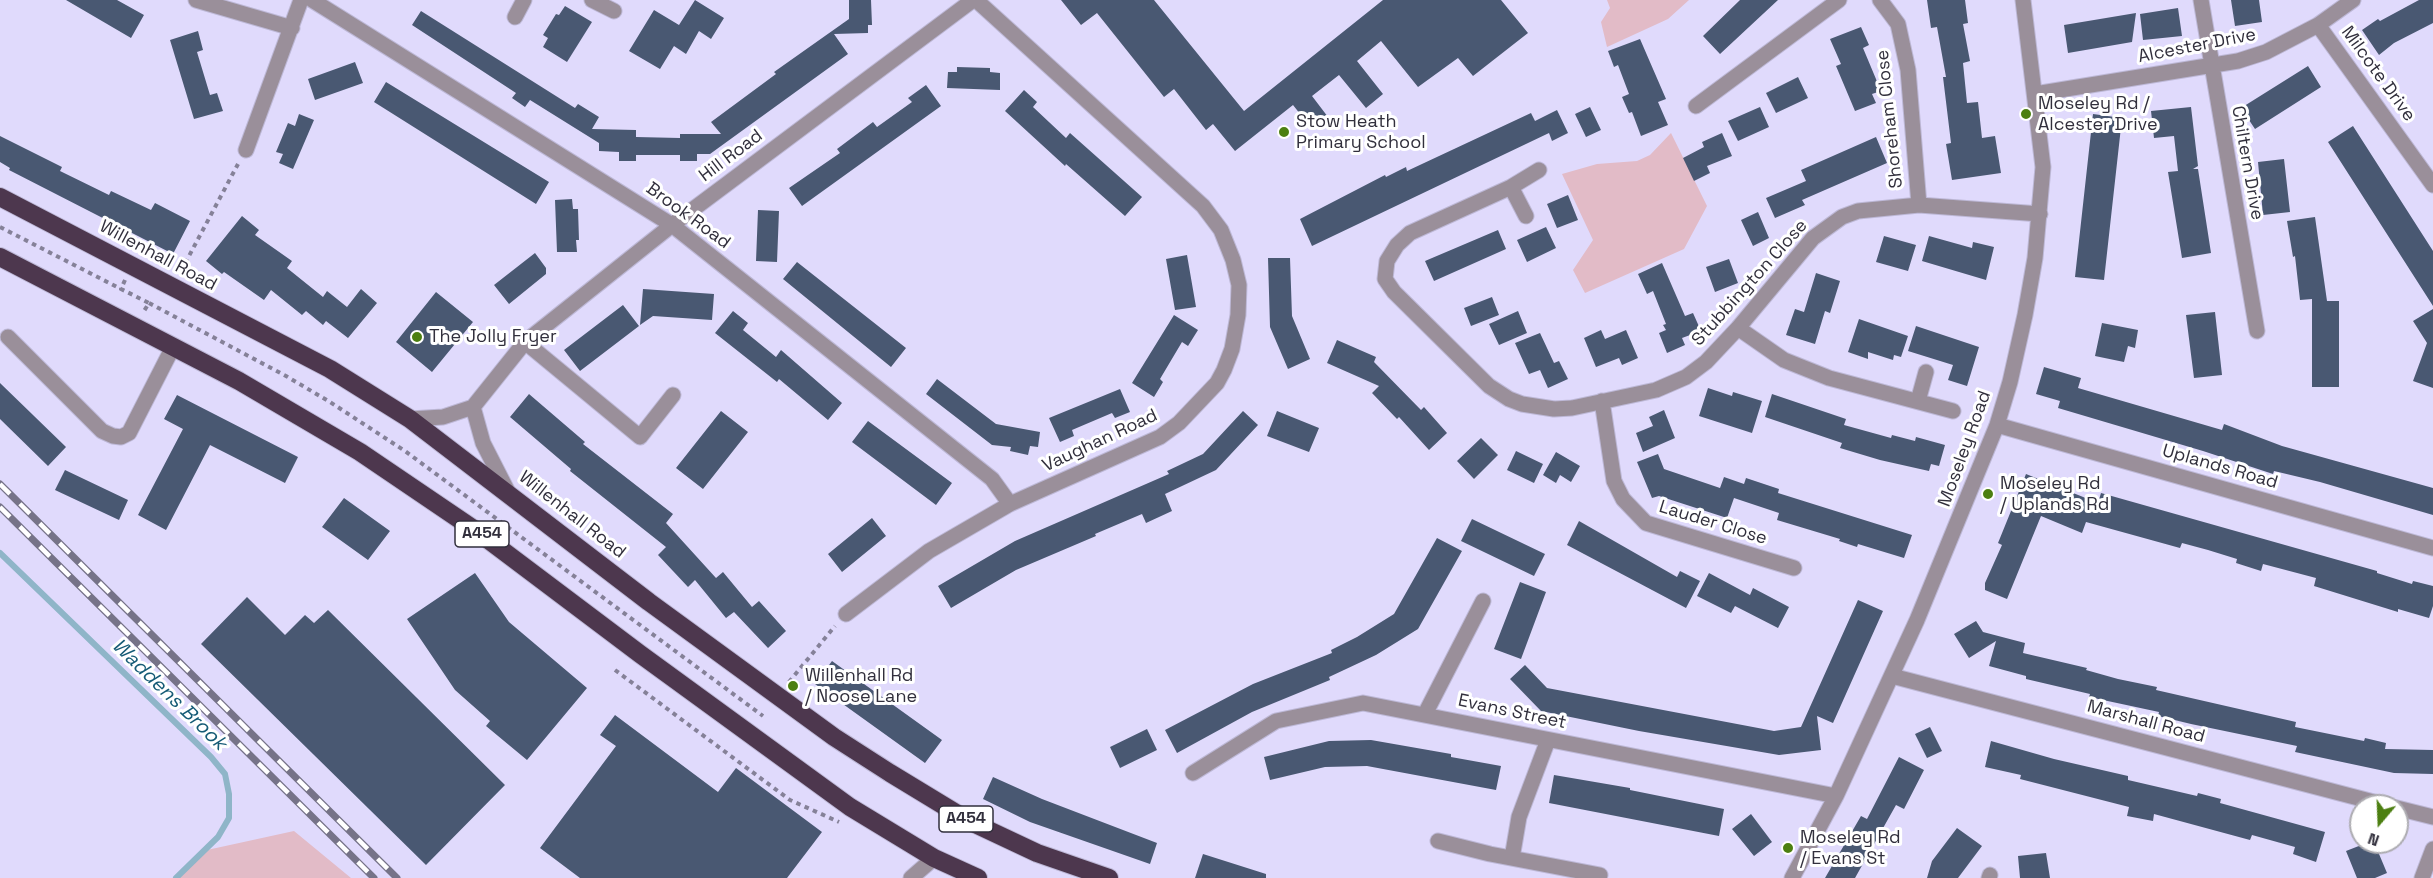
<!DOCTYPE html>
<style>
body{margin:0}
#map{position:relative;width:2433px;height:878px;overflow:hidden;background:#e0dafc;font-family:"Space Grotesk",sans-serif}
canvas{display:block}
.north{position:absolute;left:2349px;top:794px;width:60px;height:60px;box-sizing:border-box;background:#fff;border:2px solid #adacb1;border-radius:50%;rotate:199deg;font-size:16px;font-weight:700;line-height:24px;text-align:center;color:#312f3c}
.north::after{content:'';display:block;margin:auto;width:21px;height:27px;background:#4c7f11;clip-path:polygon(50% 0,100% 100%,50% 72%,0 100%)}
</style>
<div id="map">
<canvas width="2433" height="878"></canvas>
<div class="north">N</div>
</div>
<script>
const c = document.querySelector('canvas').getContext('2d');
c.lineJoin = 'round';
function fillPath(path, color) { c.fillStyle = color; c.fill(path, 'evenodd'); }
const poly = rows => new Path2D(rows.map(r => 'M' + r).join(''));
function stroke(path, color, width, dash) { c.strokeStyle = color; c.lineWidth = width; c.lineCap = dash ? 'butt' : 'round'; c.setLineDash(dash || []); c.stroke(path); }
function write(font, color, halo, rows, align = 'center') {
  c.font = font + ' "Space Grotesk",sans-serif'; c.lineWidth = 6; c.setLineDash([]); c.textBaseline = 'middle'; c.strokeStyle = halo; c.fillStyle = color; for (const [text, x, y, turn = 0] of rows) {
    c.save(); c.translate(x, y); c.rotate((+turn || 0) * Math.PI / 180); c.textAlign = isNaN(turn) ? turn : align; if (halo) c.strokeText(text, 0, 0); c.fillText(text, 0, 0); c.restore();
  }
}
const green = poly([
 [1607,0,1689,0,1668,19,1607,47,1601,22,1610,8],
 [1671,133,1707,206,1684,249,1585,293,1573,270,1593,240,1562,174,1597,164,1637,161,1650,155],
 [294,831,351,878,173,878,207,850]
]);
const stream = poly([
 [0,553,211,757,225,774,229,794,229,818,218,837,176,878]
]);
const building = poly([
 [66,0,117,0,144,15,131,38],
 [695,0,724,18,711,39,699,31,686,54,674,46,660,69,629,51,654,10,679,25],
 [849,0,871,0,872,25,868,25,868,33,834,34,848,54,710,154,697,154,697,161,680,161,680,155,636,155,636,161,619,161,619,152,599,151,599,143,530,100,525,107,512,98,516,93,412,25,421,11,575,108,578,104,599,117,592,129,636,130,636,137,680,138,680,134,721,134,711,122,776,74,774,72,849,19],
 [1061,0,1154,0,1244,111,1383,0,1501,0,1528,33,1473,76,1458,58,1418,87,1381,41,1357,61,1383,94,1366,108,1339,75,1312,96,1328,117,1312,129,1293,105,1235,151,1213,124,1206,130,1174,89,1164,97,1097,13,1081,25],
 [1740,0,1778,0,1720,54,1703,36],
 [1927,0,1965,0,1968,23,1963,24,1970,61,1963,63,1967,103,1978,102,1982,138,1995,136,2001,173,1952,180,1946,144,1951,143,1943,77,1946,77,1937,27,1931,28],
 [2231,0,2259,0,2262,22,2235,26],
 [2419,0,2433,0,2433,23,2394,43,2379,55,2362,30,2378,19,2380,21],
 [565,6,592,22,567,62,543,47,548,38,543,35,556,14,559,15],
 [2178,8,2182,36,2143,40,2140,14],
 [2136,13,2132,42,2068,53,2064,25],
 [1861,27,1869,45,1863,48,1881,91,1872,94,1876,103,1855,111,1836,66,1841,64,1830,39],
 [198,31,203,50,197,52,210,95,217,93,223,111,194,119,170,40],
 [1640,39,1666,99,1658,102,1668,125,1641,136,1632,112,1629,113,1622,97,1629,94,1618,65,1614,67,1608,51],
 [355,62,363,83,315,100,308,79],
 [2308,66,2321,87,2255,129,2241,108],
 [957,67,990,68,990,72,1000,73,1000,90,947,88,948,72,957,72],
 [1798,77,1808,98,1776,113,1766,93],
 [386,82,549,182,536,204,374,102],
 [926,85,941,106,802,206,789,188,840,153,837,149,873,122,877,127,912,102,908,98],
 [1024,90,1037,102,1033,107,1066,138,1070,133,1142,197,1125,216,1066,164,1065,166,1005,111],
 [1590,107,1601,130,1586,137,1575,114],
 [1760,107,1769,127,1738,141,1728,121],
 [2191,107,2198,166,2193,169,2198,169,2211,253,2182,258,2168,172,2178,171,2174,136,2154,138,2151,111],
 [1557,110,1568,133,1552,141,1549,133,1312,246,1300,219,1385,175,1386,177,1406,167,1407,171,1531,113,1535,121],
 [299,114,314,120,293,169,279,163,283,154,276,152,288,123,295,126],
 [2093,114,2122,118,2104,280,2075,277],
 [2353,126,2433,251,2433,306,2328,142],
 [1722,133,1732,156,1707,166,1710,173,1694,181,1683,158,1704,147,1702,142],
 [0,136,62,167,60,171,109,195,111,191,151,210,155,203,190,221,173,254,9,170,10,168,0,162],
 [1876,137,1887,163,1802,200,1805,205,1775,218,1766,198,1806,181,1801,170],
 [2284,159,2290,212,2263,215,2258,162],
 [1568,195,1578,220,1557,228,1547,204],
 [572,199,573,209,578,209,579,240,576,240,577,252,557,252,555,200],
 [758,210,779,211,777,262,756,261],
 [1758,212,1769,238,1753,246,1741,220],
 [242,216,259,230,255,235,292,261,287,268,323,297,327,291,347,307,361,289,377,303,348,338,326,321,323,325,306,311,302,315,271,290,264,300,224,272,222,274,206,261],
 [2315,217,2327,301,2339,301,2339,387,2312,387,2312,299,2300,300,2295,256,2293,257,2287,221],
 [1546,227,1556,248,1527,262,1517,240],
 [1498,230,1506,249,1434,281,1425,261],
 [1884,236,1916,245,1908,271,1876,262],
 [1929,236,1972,248,1973,242,1994,247,1986,280,1922,261],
 [535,253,546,268,546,274,509,304,494,285],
 [1187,255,1196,307,1175,310,1166,259],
 [1268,258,1290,258,1292,316,1310,359,1288,369,1270,327],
 [1729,259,1738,283,1715,292,1706,267],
 [797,262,906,348,891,367,783,279],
 [1662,263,1685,316,1693,313,1701,331,1682,338,1685,345,1667,353,1659,333,1666,330,1663,325,1666,324,1653,291,1647,294,1638,274],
 [1816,273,1840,281,1830,313,1825,311,1815,344,1786,335,1795,309,1804,312],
 [643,289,714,294,712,320,653,316,640,325],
 [436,292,473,322,432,372,396,342],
 [1492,297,1499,315,1471,326,1464,308],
 [623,305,639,326,580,371,564,350],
 [2433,309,2433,388,2413,381,2427,343,2413,321],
 [733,311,748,323,743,330,776,357,781,350,842,403,828,420,779,379,777,382,715,333],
 [1518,311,1527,333,1499,345,1489,324],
 [2215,312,2222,375,2194,378,2186,315],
 [1174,315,1198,330,1188,346,1182,342,1160,379,1163,382,1154,397,1132,383],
 [1859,319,1908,336,1901,357,1894,355,1893,360,1868,352,1868,359,1848,352],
 [2102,323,2138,330,2135,348,2128,346,2124,362,2095,356],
 [1916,326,1979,347,1967,386,1948,380,1953,365,1908,351],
 [1601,330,1605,339,1626,330,1638,358,1622,365,1619,358,1596,367,1584,338],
 [1540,333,1554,363,1559,361,1568,379,1548,388,1540,370,1529,374,1515,343],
 [1337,340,1376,357,1374,362,1421,410,1424,407,1447,433,1429,450,1399,417,1397,419,1372,393,1379,386,1327,363],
 [2044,367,2081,378,2078,388,2222,430,2224,424,2282,446,2433,488,2433,515,2320,482,2274,471,2273,474,2203,451,2058,408,2060,401,2036,394],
 [937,379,996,424,1040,432,1038,447,1030,446,1028,455,1010,451,1011,447,992,445,926,394],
 [0,383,66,447,48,466,0,419],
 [1708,388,1732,396,1733,392,1762,401,1752,433,1699,416],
 [1120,389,1130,412,1115,418,1112,413,1072,430,1074,436,1060,442,1049,418],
 [529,394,585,442,583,444,673,514,666,523,716,578,723,572,752,607,759,601,786,631,768,648,734,612,726,618,695,580,688,587,658,555,666,547,570,471,571,469,510,417],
 [1772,394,1846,419,1844,425,1891,438,1892,435,1915,441,1916,437,1945,445,1939,466,1931,464,1929,471,1880,460,1840,448,1842,443,1765,417],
 [177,395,298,457,285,483,210,445,166,530,138,515,183,429,164,419],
 [1664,410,1675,438,1643,452,1636,433,1653,426,1649,417],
 [721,411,748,432,703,489,676,468],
 [1243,411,1258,425,1216,470,1165,494,1172,511,1146,523,1142,514,1095,534,1096,536,1016,570,951,608,938,586,1015,541,1169,474,1167,471,1203,454],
 [1277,411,1319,428,1309,452,1267,436],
 [868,421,952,483,936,505,852,442],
 [1481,438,1498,455,1474,479,1457,461],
 [1516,451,1543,464,1534,483,1507,470],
 [1556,452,1580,466,1571,482,1560,475,1556,483,1543,475],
 [1658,454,1664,469,1720,488,1724,477,1744,484,1746,478,1779,489,1778,493,1912,535,1904,558,1858,544,1857,547,1839,541,1840,539,1777,520,1779,513,1734,498,1727,518,1659,496,1652,498,1637,462],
 [65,470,128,500,119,520,55,490],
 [2026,474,2098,503,2101,493,2377,571,2377,573,2412,584,2413,581,2433,586,2433,606,2429,618,2398,609,2398,612,2314,586,2316,578,2263,564,2261,571,2236,563,2237,559,2208,550,2182,543,2180,548,2086,522,2082,533,2041,516,2007,599,1985,590,1985,583,2002,545,1998,543],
 [344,498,390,531,368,560,322,527],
 [872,518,886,536,842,572,828,554],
 [1472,519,1545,554,1534,576,1461,541],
 [1579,521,1677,577,1680,571,1700,581,1686,608,1567,545],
 [1437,538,1462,551,1418,629,1376,655,1329,677,1330,680,1252,712,1177,753,1165,730,1253,684,1332,653,1331,650,1357,637,1394,614],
 [475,573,509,622,587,688,527,760,486,726,490,721,455,690,407,619],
 [1709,573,1750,595,1753,588,1789,607,1778,628,1735,606,1731,613,1697,596],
 [1520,582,1546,592,1521,659,1494,649],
 [247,597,285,635,305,615,314,623,328,610,505,785,426,865,201,644],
 [1858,600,1883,611,1833,723,1817,716,1821,750,1779,755,1639,731,1541,711,1510,679,1525,665,1547,688,1774,731,1801,727],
 [1976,621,1983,632,2025,643,2023,653,2087,668,2086,670,2118,679,2157,687,2156,690,2296,722,2295,727,2364,741,2365,738,2386,743,2385,749,2433,750,2433,774,2394,773,2295,752,2297,746,2191,724,2158,716,2159,712,2089,697,2090,694,2026,679,2026,676,1989,666,1996,641,1969,658,1954,634],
 [832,661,942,740,925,763,815,684],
 [615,715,718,792,736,768,822,832,787,878,580,878,540,848,616,746,600,735],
 [1930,727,1942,751,1927,758,1915,734],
 [1147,729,1157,750,1120,768,1110,747],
 [1371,740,1451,754,1451,757,1501,766,1496,790,1367,766,1325,767,1270,780,1264,757,1329,741],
 [1991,741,2054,759,2128,776,2128,780,2197,796,2198,793,2221,799,2220,803,2325,832,2316,862,2293,854,2295,847,2252,835,2250,840,2154,814,2153,821,2127,816,2129,807,2020,779,2021,775,1985,767],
 [1899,757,1924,770,1904,809,1896,805,1855,878,1825,878,1861,816,1867,819],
 [1554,775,1630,788,1630,790,1724,809,1719,836,1549,803],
 [993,777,1042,799,1157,843,1150,864,1030,822,983,799],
 [1751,814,1772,842,1754,856,1732,829],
 [1957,828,1982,846,1958,878,1927,878,1932,861],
 [2369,842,2374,842,2387,873,2375,878,2357,878,2346,851],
 [2046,853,2050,878,2020,878,2018,856],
 [1203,854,1266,874,1266,878,1195,878]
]);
const path = poly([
 [0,227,121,289],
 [181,271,238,164],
 [125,280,121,289,149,303,144,311],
 [149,303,286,376,330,402,405,451,763,716],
 [615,670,790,800,839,822],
 [789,682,835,626]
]);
const minor = poly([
 [196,0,292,28],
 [312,0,672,225,992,479,1010,504],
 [592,0,614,11],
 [1880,0,1898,24,1908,70,1919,205],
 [2201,0,2257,331],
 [515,17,524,0],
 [2318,25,2433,185],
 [2035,94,2238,61,2266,52,2318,25,2353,0],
 [1696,106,1839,0],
 [246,150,301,0],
 [1539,170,1511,187,1410,233,1397,245,1387,261,1385,279,1394,292,1489,386,1509,399,1522,404,1554,409,1572,408,1656,390,1686,377,1706,362,1738,328,1813,238,1842,217,1858,211,1919,205,2040,214],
 [1511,187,1526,216],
 [1738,328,1784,360,1829,378,1953,411],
 [8,337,102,431,113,436,121,437,129,433,173,347],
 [525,342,640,437,673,395],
 [1602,401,1614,481,1623,499,1646,523,1794,568],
 [1918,401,1926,372],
 [473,407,483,443,508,492],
 [410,419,443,417,473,407,525,342,672,225,973,0],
 [1997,425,2433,548],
 [846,614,929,551,1010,504,1160,437,1179,423,1217,383,1224,370,1232,349,1238,315,1239,285,1233,260,1221,230,1203,206,976,0],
 [1892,676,2389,806],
 [1425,714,1483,601],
 [1193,773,1276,721,1363,703,1836,796],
 [2397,808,2433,817],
 [1438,841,1490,854,1600,875],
 [1512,858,1519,817,1548,740],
 [911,878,934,858],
 [1792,878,1836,796,1917,620,1997,425,2010,382,2025,315,2035,258,2043,167,2023,0],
 [1989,878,1990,875],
 [2422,878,2433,849]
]);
const highway = poly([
 [0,197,330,369,410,419,649,602,834,737,890,773,969,821,1037,853,1109,878],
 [0,257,239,381,360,452,478,532,640,654,850,807,934,858,978,878]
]);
const rail = poly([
 [0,484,397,878],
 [0,507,374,878]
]);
const markers = [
 [2026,114,6,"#4c7f11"],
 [1284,132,6,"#4c7f11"],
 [417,337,6,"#4c7f11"],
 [1988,494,6,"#4c7f11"],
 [793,686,6,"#4c7f11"],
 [1788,848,6,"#4c7f11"]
];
const shields = [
 [482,534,54],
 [966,819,54]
];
const shieldNames = [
 ["A454",482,534],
 ["A454",966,819]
];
const streetNames = [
 ["Alcester Drive",2197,46,-11],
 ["Milcote Drive",2378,74,54],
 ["Shoreham Close",1890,119,-96],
 ["Hill Road",731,156,-37],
 ["Chiltern Drive",2247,163,80],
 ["Brook Road",688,216,36],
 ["Willenhall Road",158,256,28],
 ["Stubbington Close",1750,283,-48],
 ["Vaughan Road",1100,441,-25],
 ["Moseley Road",1965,449,-70],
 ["Uplands Road",2220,467,16],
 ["Willenhall Road",572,515,38],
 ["Lauder Close",1713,523,17],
 ["Evans Street",1512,712,12],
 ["Marshall Road",2146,722,15]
];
const poiNames = [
 ["Moseley Rd /",2038,104],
 ["Alcester Drive",2038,125],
 ["Stow Heath",1296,122],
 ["Primary School",1296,143],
 ["The Jolly Fryer",429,337],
 ["Moseley Rd",2000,484],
 ["/ Uplands Rd",2000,505],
 ["Willenhall Rd",805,676],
 ["/ Noose Lane",805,697],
 ["Moseley Rd",1800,838],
 ["/ Evans St",1800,859]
];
const waterNames = [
 ["Waddens Brook",169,695,44]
];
fillPath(green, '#e2bbc7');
stroke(stream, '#8fb5c8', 6);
fillPath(building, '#495872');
stroke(minor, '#bdb8d6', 17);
stroke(highway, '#bdb8d6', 20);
stroke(path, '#858198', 4, [4.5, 4.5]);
stroke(minor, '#9a8f9a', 15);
stroke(highway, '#4d374e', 18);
stroke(rail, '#767388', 7);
stroke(rail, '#fff', 4.5, [14]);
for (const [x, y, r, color] of markers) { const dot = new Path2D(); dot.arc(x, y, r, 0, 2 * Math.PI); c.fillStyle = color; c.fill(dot); stroke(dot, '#fff', 2); }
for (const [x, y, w] of shields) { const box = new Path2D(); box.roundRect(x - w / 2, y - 13, w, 26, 4.5); c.fillStyle = '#fff'; c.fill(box); stroke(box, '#312f3c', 1.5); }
write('bold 16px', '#312f3c', null, shieldNames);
write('18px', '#312f3c', '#fff', streetNames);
write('18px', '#312f3c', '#fff', poiNames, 'left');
write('italic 20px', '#165b76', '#fff', waterNames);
</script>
